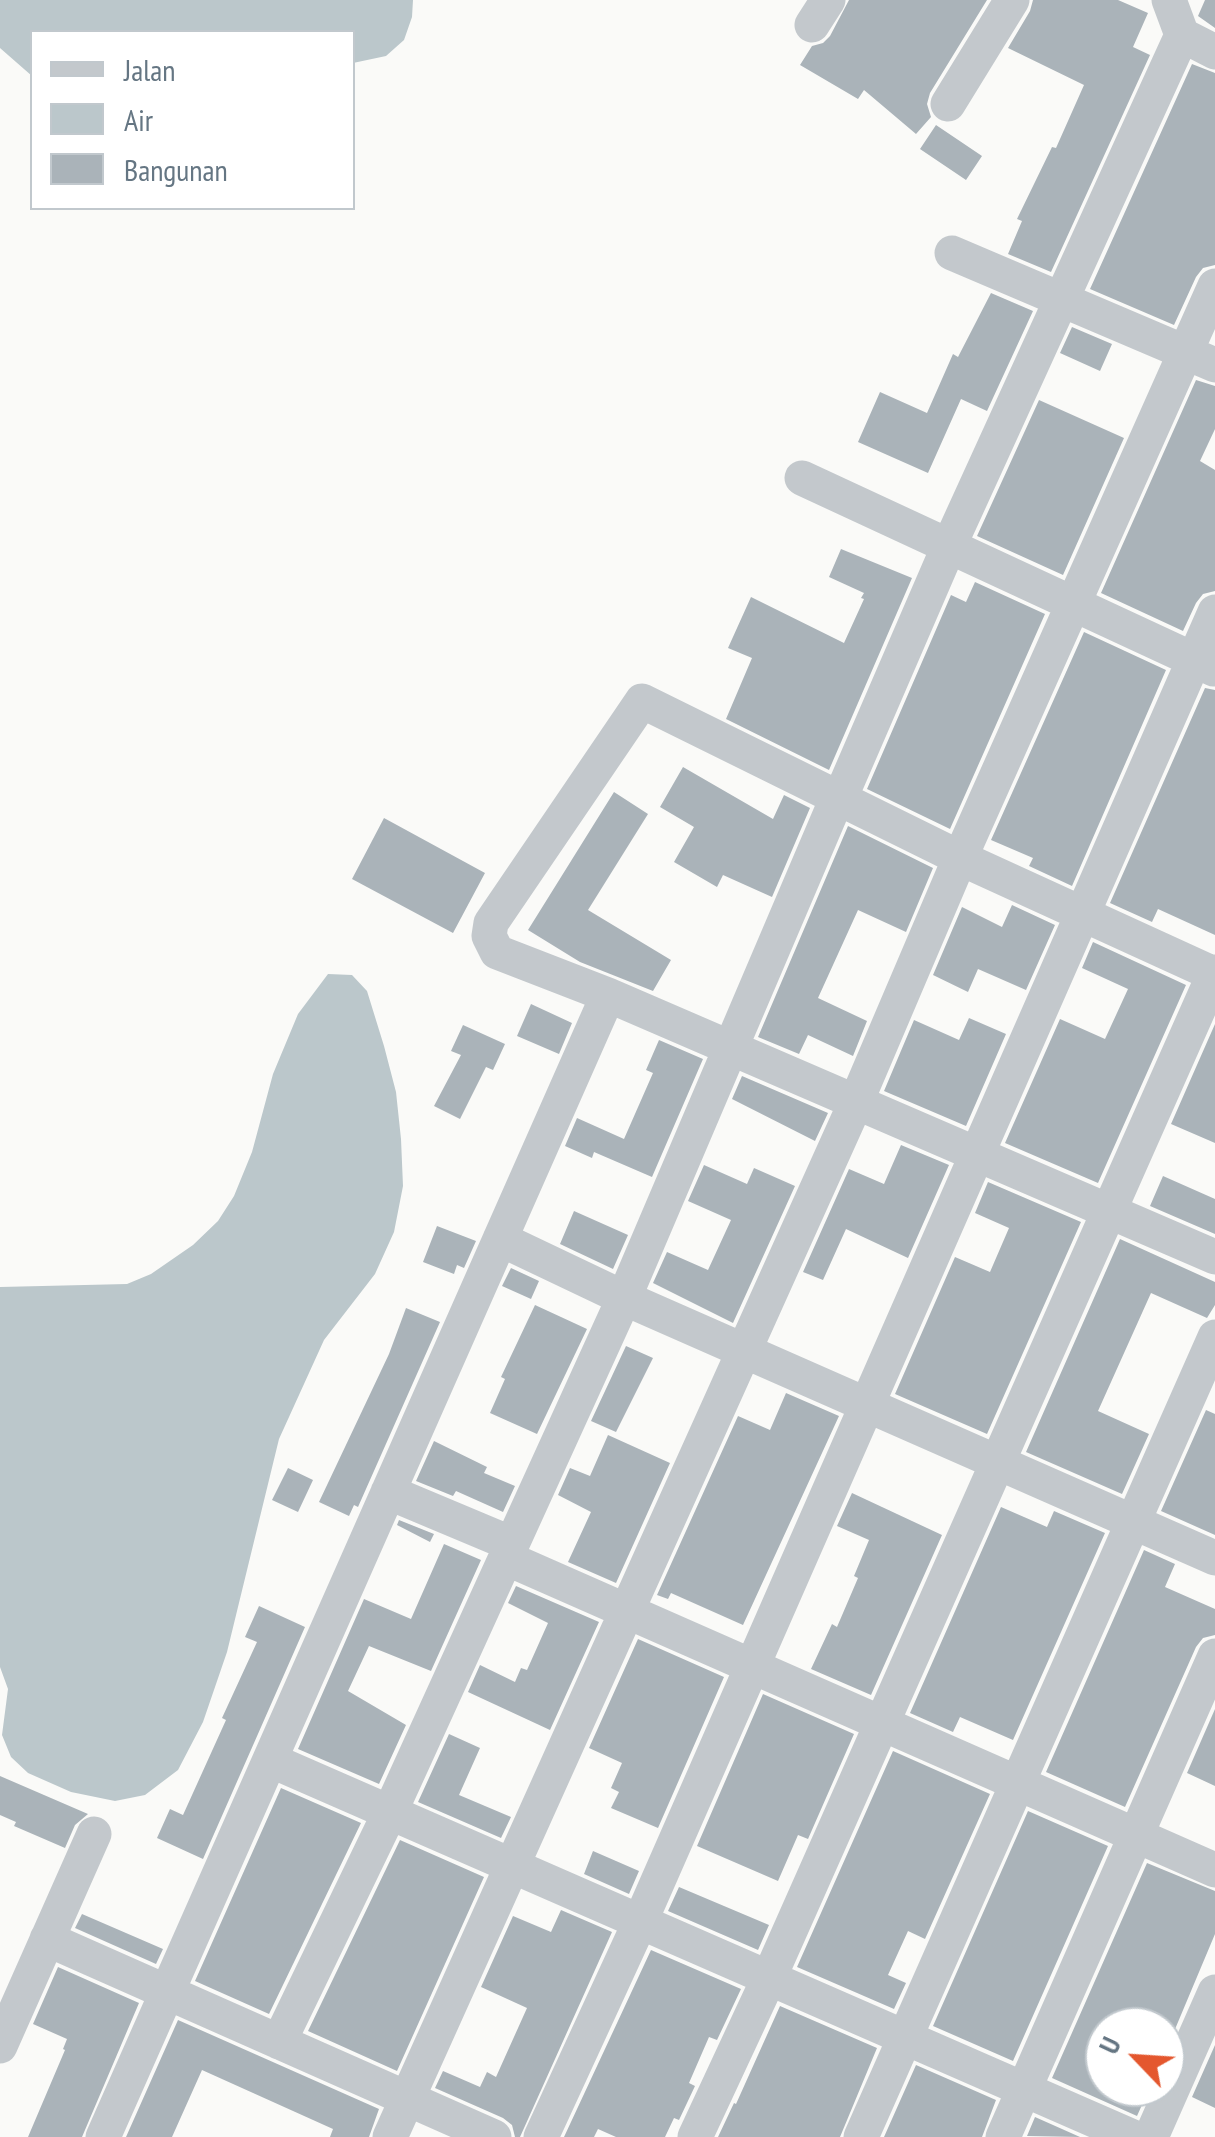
<!DOCTYPE html>
<style>
body{margin:0}
#map{position:relative;width:1215px;height:2137px;overflow:hidden;background:#fafaf8;font-family:"PT Sans Narrow",sans-serif}
canvas{display:block}
.legend{position:absolute;left:30px;top:30px;width:325px;height:180px;box-sizing:border-box;background:#fff;border:2px solid #c1c8cd;margin:0;padding:12px 18px;list-style:none;font-size:30px;color:#657683}
.legend li{display:flex;align-items:center;gap:20px;height:50px}
.legend b{width:50px;border:2px solid #c1c8cd}
.north{position:absolute;left:1085px;top:2007px;width:100px;height:100px;box-sizing:border-box;background:#fff;border:2px solid #c1c8cd;border-radius:50%;rotate:295deg;font-size:28px;font-weight:700;line-height:40px;text-align:center;color:#657683}
.north::after{content:'';display:block;margin:auto;width:35px;height:45px;background:#e4572e;clip-path:polygon(50% 0,100% 100%,50% 72%,0 100%)}
</style>
<div id="map">
<canvas width="1215" height="2137"></canvas>
<ul class="legend">
<li><b style="height:12px;background:#c3c8cc"></b>Jalan</li>
<li><b style="height:28px;background:#bbc7cb"></b>Air</li>
<li><b style="height:28px;background:#aab3b9"></b>Bangunan</li>
</ul>
<div class="north">U</div>
</div>
<script>
const c = document.querySelector('canvas').getContext('2d');
c.lineJoin = 'round';
function fillPath(path, color) { c.fillStyle = color; c.fill(path, 'evenodd'); }
const poly = rows => new Path2D(rows.map(r => 'M' + r).join(''));
function stroke(path, color, width, dash) { c.strokeStyle = color; c.lineWidth = width; c.lineCap = dash ? 'butt' : 'round'; c.setLineDash(dash || []); c.stroke(path); }
const water = poly([
 [0,0,413,0,412,17,404,40,386,56,353,63,352,32,32,32,32,76,0,48],
 [328,974,352,975,367,991,384,1046,396,1092,401,1139,403,1186,394,1232,375,1274,324,1340,279,1439,227,1652,203,1722,178,1770,145,1795,115,1801,71,1792,28,1773,11,1757,2,1735,8,1689,0,1667,0,1287,127,1284,151,1274,193,1245,218,1221,234,1196,252,1152,273,1074,298,1014]
]);
const building = poly([
 [849,0,987,0,930,93,927,104,931,117,916,134,864,90,858,99,800,65,812,46,823,43,830,36],
 [1033,0,1118,0,1148,13,1133,47,1150,55,1051,272,1008,254,1022,221,1017,219,1052,147,1056,148,1084,85,1008,48,1030,11],
 [1205,0,1215,0,1215,28,1198,16],
 [1192,64,1215,73,1215,265,1203,268,1196,277,1174,325,1090,289],
 [936,125,982,156,966,180,920,149],
 [991,293,1033,311,987,411,961,399,928,473,858,442,880,392,927,413,953,354,958,357],
 [1072,327,1112,344,1100,371,1060,353],
 [1196,380,1215,386,1215,429,1200,461,1215,470,1215,591,1203,594,1196,603,1183,631,1101,593],
 [1039,400,1124,438,1063,575,977,536],
 [841,549,912,578,829,770,726,719,752,658,728,648,751,597,844,643,864,599,861,598,864,593,829,577],
 [975,582,1045,614,950,829,867,789,951,595,966,602],
 [1084,632,1166,670,1072,886,1029,866,1033,858,991,840],
 [1205,688,1215,690,1215,935,1158,909,1152,922,1110,903],
 [683,767,773,819,784,795,810,808,772,897,723,875,717,887,674,862,694,827,660,807],
 [614,792,648,814,588,910,671,960,653,991,580,962,528,930],
 [384,818,485,873,453,933,352,879],
 [848,826,933,868,906,932,858,910,818,998,867,1021,853,1056,808,1035,799,1054,758,1037],
 [1012,905,1055,925,1026,990,978,969,968,992,933,975,962,907,1002,927],
 [1093,942,1186,985,1098,1183,1005,1143,1060,1019,1105,1039,1128,989,1082,968],
 [531,1004,572,1023,559,1054,517,1036],
 [969,1018,1006,1034,966,1126,884,1091,914,1020,959,1040],
 [1215,1024,1215,1143,1171,1124],
 [463,1025,505,1044,493,1070,486,1067,460,1119,434,1106,461,1055,451,1051],
 [659,1040,703,1059,652,1177,594,1152,592,1158,565,1146,577,1118,624,1139,653,1073,646,1070],
 [742,1076,828,1113,815,1141,732,1099],
 [901,1145,949,1165,908,1258,846,1229,823,1280,803,1272,849,1169,884,1184],
 [704,1165,747,1184,754,1168,795,1186,733,1323,653,1283,667,1252,708,1270,731,1220,688,1201],
 [1163,1176,1215,1199,1215,1234,1150,1206],
 [988,1182,1081,1222,987,1434,895,1394,955,1257,990,1272,1009,1228,975,1213],
 [574,1211,628,1235,613,1269,560,1244],
 [437,1226,476,1241,464,1268,457,1265,454,1274,423,1262],
 [1120,1239,1215,1282,1215,1305,1207,1318,1151,1293,1098,1411,1149,1434,1122,1494,1026,1452],
 [511,1268,539,1281,531,1299,502,1286],
 [535,1305,587,1329,537,1434,490,1413,505,1379,501,1377],
 [406,1308,440,1322,358,1507,354,1505,349,1516,319,1502,389,1354],
 [626,1346,653,1358,616,1432,591,1421],
 [786,1393,839,1416,743,1625,671,1593,668,1599,657,1595,738,1416,770,1430],
 [1206,1410,1215,1414,1215,1535,1161,1511],
 [608,1435,670,1463,616,1583,568,1562,591,1512,558,1495,570,1468,590,1476],
 [434,1441,487,1467,484,1473,515,1486,503,1512,456,1491,453,1496,416,1481],
 [288,1468,313,1480,298,1512,272,1500],
 [852,1493,942,1535,871,1695,811,1669,832,1624,837,1627,858,1578,854,1576,869,1540,837,1526],
 [1001,1507,1047,1527,1054,1511,1105,1533,1013,1740,960,1717,953,1732,910,1713],
 [399,1520,434,1534,430,1542,397,1525],
 [444,1544,481,1560,431,1671,369,1646,348,1691,406,1725,379,1784,298,1749,364,1599,411,1619],
 [1144,1550,1175,1564,1165,1587,1215,1609,1215,1635,1203,1638,1196,1647,1125,1807,1046,1772],
 [516,1586,599,1622,550,1730,468,1692,480,1665,515,1682,521,1668,527,1670,548,1623,508,1603],
 [259,1606,305,1627,203,1859,157,1838,170,1809,183,1815,226,1720,222,1718,257,1642,245,1637],
 [638,1639,724,1677,658,1828,611,1808,619,1792,611,1788,622,1763,589,1748],
 [763,1694,854,1734,808,1839,798,1835,778,1881,697,1846],
 [1215,1709,1215,1786,1187,1773],
 [449,1734,480,1748,459,1795,511,1817,501,1838,418,1802],
 [893,1751,990,1794,925,1939,908,1931,888,1975,906,1983,894,2009,797,1967],
 [0,1776,88,1814,75,1825,65,1848,14,1826,16,1822,0,1815],
 [281,1788,361,1823,269,2014,195,1981],
 [1028,1811,1108,1846,1013,2061,933,2026],
 [400,1840,484,1877,397,2071,308,2031],
 [593,1851,639,1871,629,1894,584,1874],
 [1147,1863,1215,1891,1215,1934,1165,2053,1165,2027,1105,2027,1105,2087,1150,2087,1137,2116,1052,2078],
 [679,1887,769,1925,758,1950,668,1911],
 [561,1910,612,1932,520,2137,515,2137,512,2125,503,2118,435,2088,443,2071,480,2087,487,2072,496,2077,527,2008,481,1987,513,1916,551,1932],
 [82,1914,163,1949,156,1964,75,1928],
 [651,1950,741,1989,717,2040,709,2037,689,2083,695,2086,679,2120,674,2118,665,2137,616,2137,598,2129,594,2137,564,2137],
 [58,1967,139,2003,82,2137,28,2137,65,2050,63,2049,67,2039,33,2024],
 [780,2006,877,2048,840,2137,718,2137,734,2103,736,2104],
 [178,2020,379,2109,369,2137,330,2137,333,2129,202,2070,172,2137,126,2137],
 [1215,2045,1215,2108,1192,2097],
 [916,2065,996,2100,982,2137,884,2137],
 [1035,2117,1080,2137,1027,2136]
]);
const minor = poly([
 [1169,0,1182,35,1215,52],
 [812,25,828,0],
 [948,104,1012,0],
 [952,253,1215,365],
 [802,478,1214,669],
 [1214,974,960,858,642,701,491,923,489,936,497,952,608,995,1215,1257],
 [500,1239,624,1298,1215,1558],
 [388,1492,512,1544],
 [506,1558,1215,1870],
 [270,1760,1133,2137],
 [47,1939,494,2137],
 [279,2042,390,1812,624,1298,838,796,844,789,949,546,1182,35],
 [0,2046,94,1834],
 [103,2137,608,995],
 [390,2137,856,1102,960,858,1215,286],
 [541,2137,640,1922,1215,612],
 [695,2137,769,1978,1215,972],
 [861,2137,1215,1337],
 [1003,2137,1215,1656],
 [1151,2137,1215,1992]
]);
fillPath(water, '#bbc7cb');
fillPath(building, '#aab3b9');
stroke(minor, '#c3c8cc', 35);
</script>
